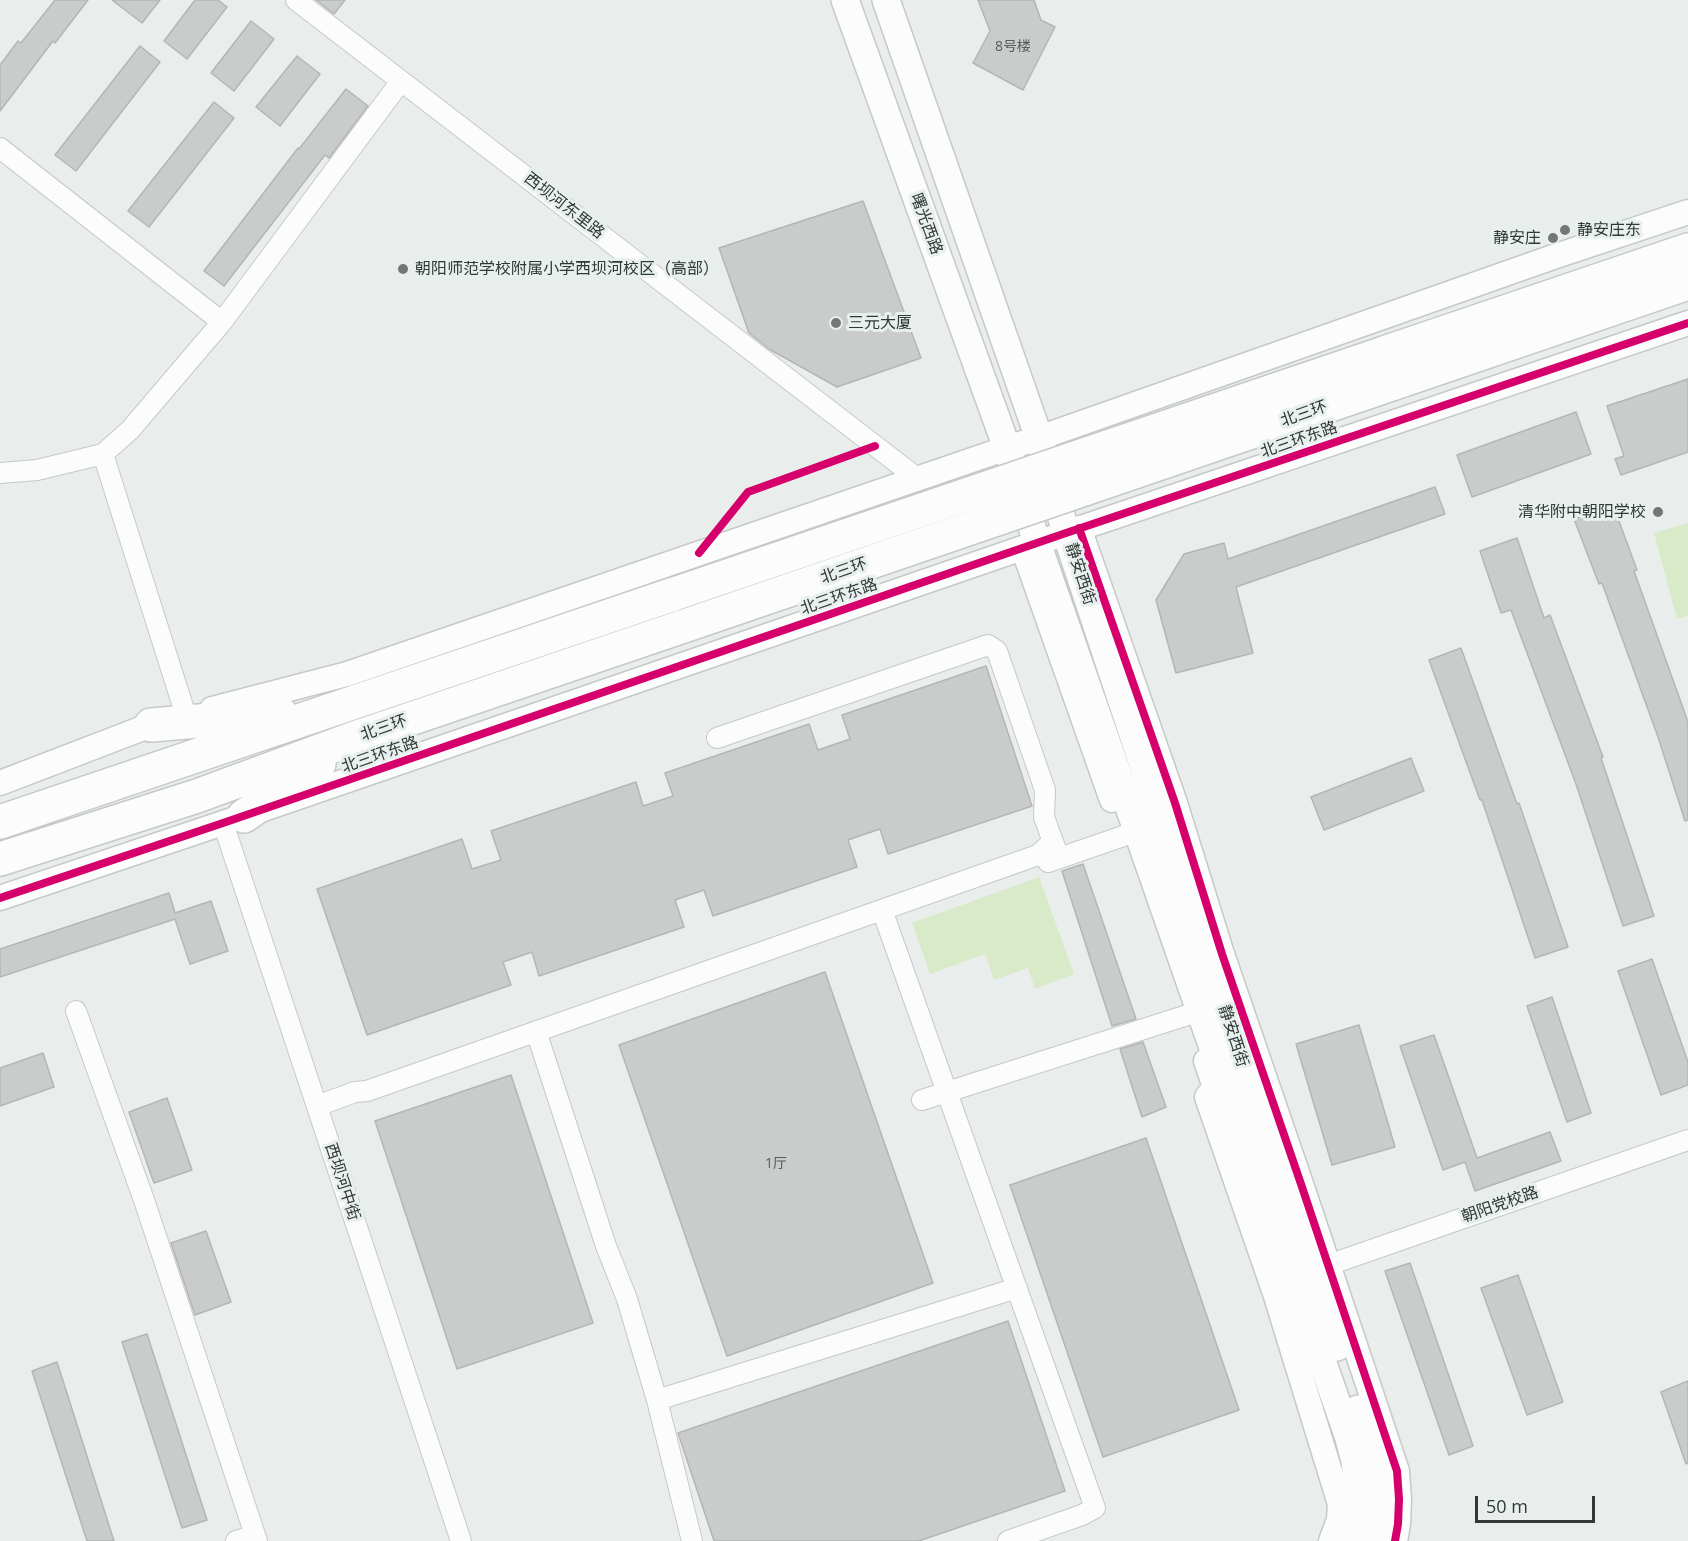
<!DOCTYPE html>
<meta charset="utf-8">
<style>
body{margin:0}
#map{position:relative;width:1688px;height:1541px;overflow:hidden;background:#e9eeed;font-family:"Open Sans",sans-serif}
canvas{display:block}
.scale{position:absolute;left:1475px;top:1496px;width:120px;height:27px;box-sizing:border-box;border:3px solid #333736;border-top:0;padding-left:8px;font-size:18px;line-height:21px;white-space:nowrap;color:#333736;-webkit-text-stroke:4px #e7f0ee;paint-order:stroke}
</style>
<div id="map">
<canvas width="1688" height="1541"></canvas>
<div class="scale">50 m</div>
</div>
<script>
const c = document.querySelector('canvas').getContext('2d');
c.lineJoin = 'round';
function fillPath(path, color) { c.fillStyle = color; c.fill(path, 'evenodd'); }
const poly = rows => new Path2D(rows.map(r => 'M' + r).join(''));
function stroke(path, color, width, dash) { c.strokeStyle = color; c.lineWidth = width; c.lineCap = dash ? 'butt' : 'round'; c.setLineDash(dash || []); c.stroke(path); }
function write(font, color, halo, rows, align = 'center') {
  c.font = font + ' "Open Sans","Noto Sans SC",sans-serif'; c.lineWidth = 6; c.setLineDash([]); c.textBaseline = 'middle'; c.strokeStyle = halo; c.fillStyle = color; for (const [text, x, y, turn = 0] of rows) {
    c.save(); c.translate(x, y); c.rotate((+turn || 0) * Math.PI / 180); c.textAlign = isNaN(turn) ? turn : align; if (halo) c.strokeText(text, 0, 0); c.fillText(text, 0, 0); c.restore();
  }
}
const green = poly([
 [1688,523,1688,616,1677,619,1654,533],
 [1039,877,1074,974,1035,989,1028,968,994,980,985,954,930,974,912,923]
]);
const building = poly([
 [55,0,88,0,55,43,53,41,0,111,0,65,18,41,21,43,55,0],
 [112,0,160,0,142,23,112,0],
 [195,0,218,0,227,7,187,59,164,41,195,0],
 [316,0,345,0,334,14,316,0],
 [978,0,1034,0,1041,20,1055,27,1023,90,973,63,990,31,978,0],
 [251,21,274,39,234,91,211,73,251,21],
 [140,46,160,62,76,171,55,155,140,46],
 [297,56,320,74,280,126,256,107,297,56],
 [346,89,368,106,329,158,325,155,224,286,204,271,298,148,299,149,346,89],
 [214,102,234,118,149,227,128,211,214,102],
 [863,201,921,358,837,387,769,349,749,333,719,248,863,201],
 [1688,379,1688,452,1621,475,1615,459,1624,456,1607,406,1688,379],
 [1576,412,1591,454,1472,497,1457,455,1576,412],
 [1435,487,1445,514,1236,587,1253,653,1176,673,1156,600,1184,554,1224,543,1228,559,1435,487],
 [1613,505,1637,570,1634,571,1688,722,1688,820,1685,821,1658,737,1602,583,1599,584,1574,519,1613,505],
 [1517,538,1544,618,1550,615,1603,757,1601,758,1654,916,1623,926,1576,784,1511,610,1501,613,1480,551,1517,538],
 [1461,648,1517,804,1519,803,1568,947,1535,958,1482,800,1480,800,1429,660,1461,648],
 [986,666,1032,806,888,854,880,829,848,840,857,867,713,916,704,890,675,900,684,927,539,976,532,952,503,962,511,985,367,1035,317,889,462,839,472,869,501,860,491,831,636,782,643,806,673,796,665,773,809,724,818,750,850,739,842,715,986,666],
 [1411,758,1424,791,1324,830,1311,797,1411,758],
 [1083,864,1136,1019,1112,1026,1062,871,1083,864],
 [169,893,175,913,211,901,228,951,190,964,175,919,0,977,0,949,169,893],
 [1652,959,1688,1062,1688,1085,1661,1095,1618,971,1652,959],
 [825,972,933,1283,727,1356,619,1045,825,972],
 [1552,997,1591,1113,1567,1122,1527,1006,1552,997],
 [1359,1025,1395,1147,1332,1165,1296,1044,1359,1025],
 [1434,1035,1477,1158,1550,1132,1561,1161,1475,1191,1465,1162,1443,1170,1400,1046,1434,1035],
 [1143,1042,1166,1107,1142,1117,1120,1049,1143,1042],
 [43,1053,54,1087,0,1106,0,1068,43,1053],
 [511,1075,593,1323,457,1369,375,1121,511,1075],
 [167,1098,192,1170,154,1183,129,1112,167,1098],
 [1146,1138,1239,1410,1103,1457,1010,1185,1146,1138],
 [206,1231,231,1302,195,1315,171,1243,206,1231],
 [1410,1263,1473,1446,1449,1455,1385,1271,1410,1263],
 [1518,1275,1563,1402,1527,1415,1481,1288,1518,1275],
 [1008,1321,1065,1491,919,1541,714,1541,678,1433,1008,1321],
 [147,1334,207,1520,182,1528,122,1342,147,1334],
 [57,1362,114,1541,87,1541,32,1371,57,1362],
 [1688,1381,1688,1463,1686,1464,1661,1392,1688,1381]
]);
const minor = poly([
 [296,0,917,478],
 [0,148,222,322],
 [103,454,130,430,222,322,401,81],
 [0,473,37,470,103,454,186,716],
 [717,738,988,645,997,651,1045,790,1044,817,1059,858],
 [223,823,461,1541],
 [1048,862,1138,831],
 [882,910,1095,1508,1082,1515,1008,1541],
 [76,1011,144,1200,257,1541],
 [536,1031,606,1246,627,1299,657,1400,692,1541],
 [922,1100,1200,1011],
 [317,1106,355,1092,367,1091,1038,855,1053,841],
 [1314,1270,1688,1140],
 [657,1400,1017,1288],
 [236,1541,255,1535]
]);
const tertiary = poly([
 [1079,528,1175,803,1222,954,1302,1187,1397,1471,1399,1499,1398,1524,1395,1541],
 [1023,548,1112,800],
 [212,709,347,674,1007,448,1039,438,1556,256,1688,212],
 [0,783,151,725,167,721],
 [0,898,223,823,1066,533,1688,323],
 [1206,1061,1215,1087,1207,1097,1275,1293,1340,1504,1339,1520,1331,1541]
]);
const secondary = poly([
 [845,0,1007,448,1037,543,1348,1435,1355,1461,1358,1487,1357,1511,1348,1541],
 [886,0,1039,438,1066,533,1337,1347],
 [1358,1409,1371,1447,1377,1475,1378,1504,1369,1541]
]);
const trunk = poly([
 [1384,353,1688,250],
 [1392,384,1688,283],
 [151,725,281,714],
 [244,816,319,764],
 [0,822,674,594],
 [0,859,197,796,360,736,684,626]
]);
const trunkBridge = poly([
 [674,594,1384,353],
 [684,626,1392,384]
]);
const cycleway = poly([
 [1079,528,1175,803,1222,954,1302,1187,1397,1471,1399,1499,1398,1524,1395,1541],
 [699,553,748,492,875,446],
 [0,898,223,823,1066,533,1688,323]
]);
const markers = [
 [1565,230,6,"#737776"],
 [1553,238,6,"#737776"],
 [403,269,6,"#737776"],
 [836,323,6,"#737776"],
 [1658,512,6,"#737776"]
];
const numberNames = [
 ["8号楼",1013,47],
 ["1厅",776,1164]
];
const streetNames = [
 ["西坝河东里路",564,206,38],
 ["曙光西路",926,224,70],
 ["北三环",1304,414,-19],
 ["北三环东路",1299,440,-19],
 ["北三环",844,571,-19],
 ["静安西街",1080,574,72],
 ["北三环东路",839,597,-19],
 ["北三环",384,728,-19],
 ["北三环东路",380,755,-19],
 ["静安西街",1233,1036,72],
 ["西坝河中街",342,1182,72],
 ["朝阳党校路",1500,1205,-19]
];
const poiNames = [
 ["静安庄东",1577,230],
 ["静安庄",1541,238,"right"],
 ["朝阳师范学校附属小学西坝河校区（高部）",415,269],
 ["三元大厦",848,323],
 ["清华附中朝阳学校",1646,512,"right"]
];
fillPath(green, '#d9eac8');
fillPath(building, '#c9cccb');
stroke(building, '#b3b6b5', 1.5);
stroke(minor, '#c5c9c8', 22);
stroke(tertiary, '#c5c9c8', 27);
stroke(secondary, '#c5c9c8', 30);
stroke(trunk, '#c5c9c8', 36);
stroke(minor, '#fcfcfc', 20);
stroke(tertiary, '#fcfcfc', 24);
stroke(secondary, '#fcfcfc', 27);
stroke(trunk, '#fcfcfc', 33);
stroke(trunkBridge, '#c5c9c8', 36, []);
stroke(trunkBridge, '#fcfcfc', 33);
stroke(cycleway, '#d6006c', 8);
for (const [x, y, r, color] of markers) { const dot = new Path2D(); dot.arc(x, y, r, 0, 2 * Math.PI); c.fillStyle = color; c.fill(dot); stroke(dot, '#e7f0ee', 2); }
write('14px', '#585c5b', null, numberNames);
write('16px', '#333736', '#e7f0ee', streetNames);
write('16px', '#333736', '#e7f0ee', poiNames, 'left');
</script>
